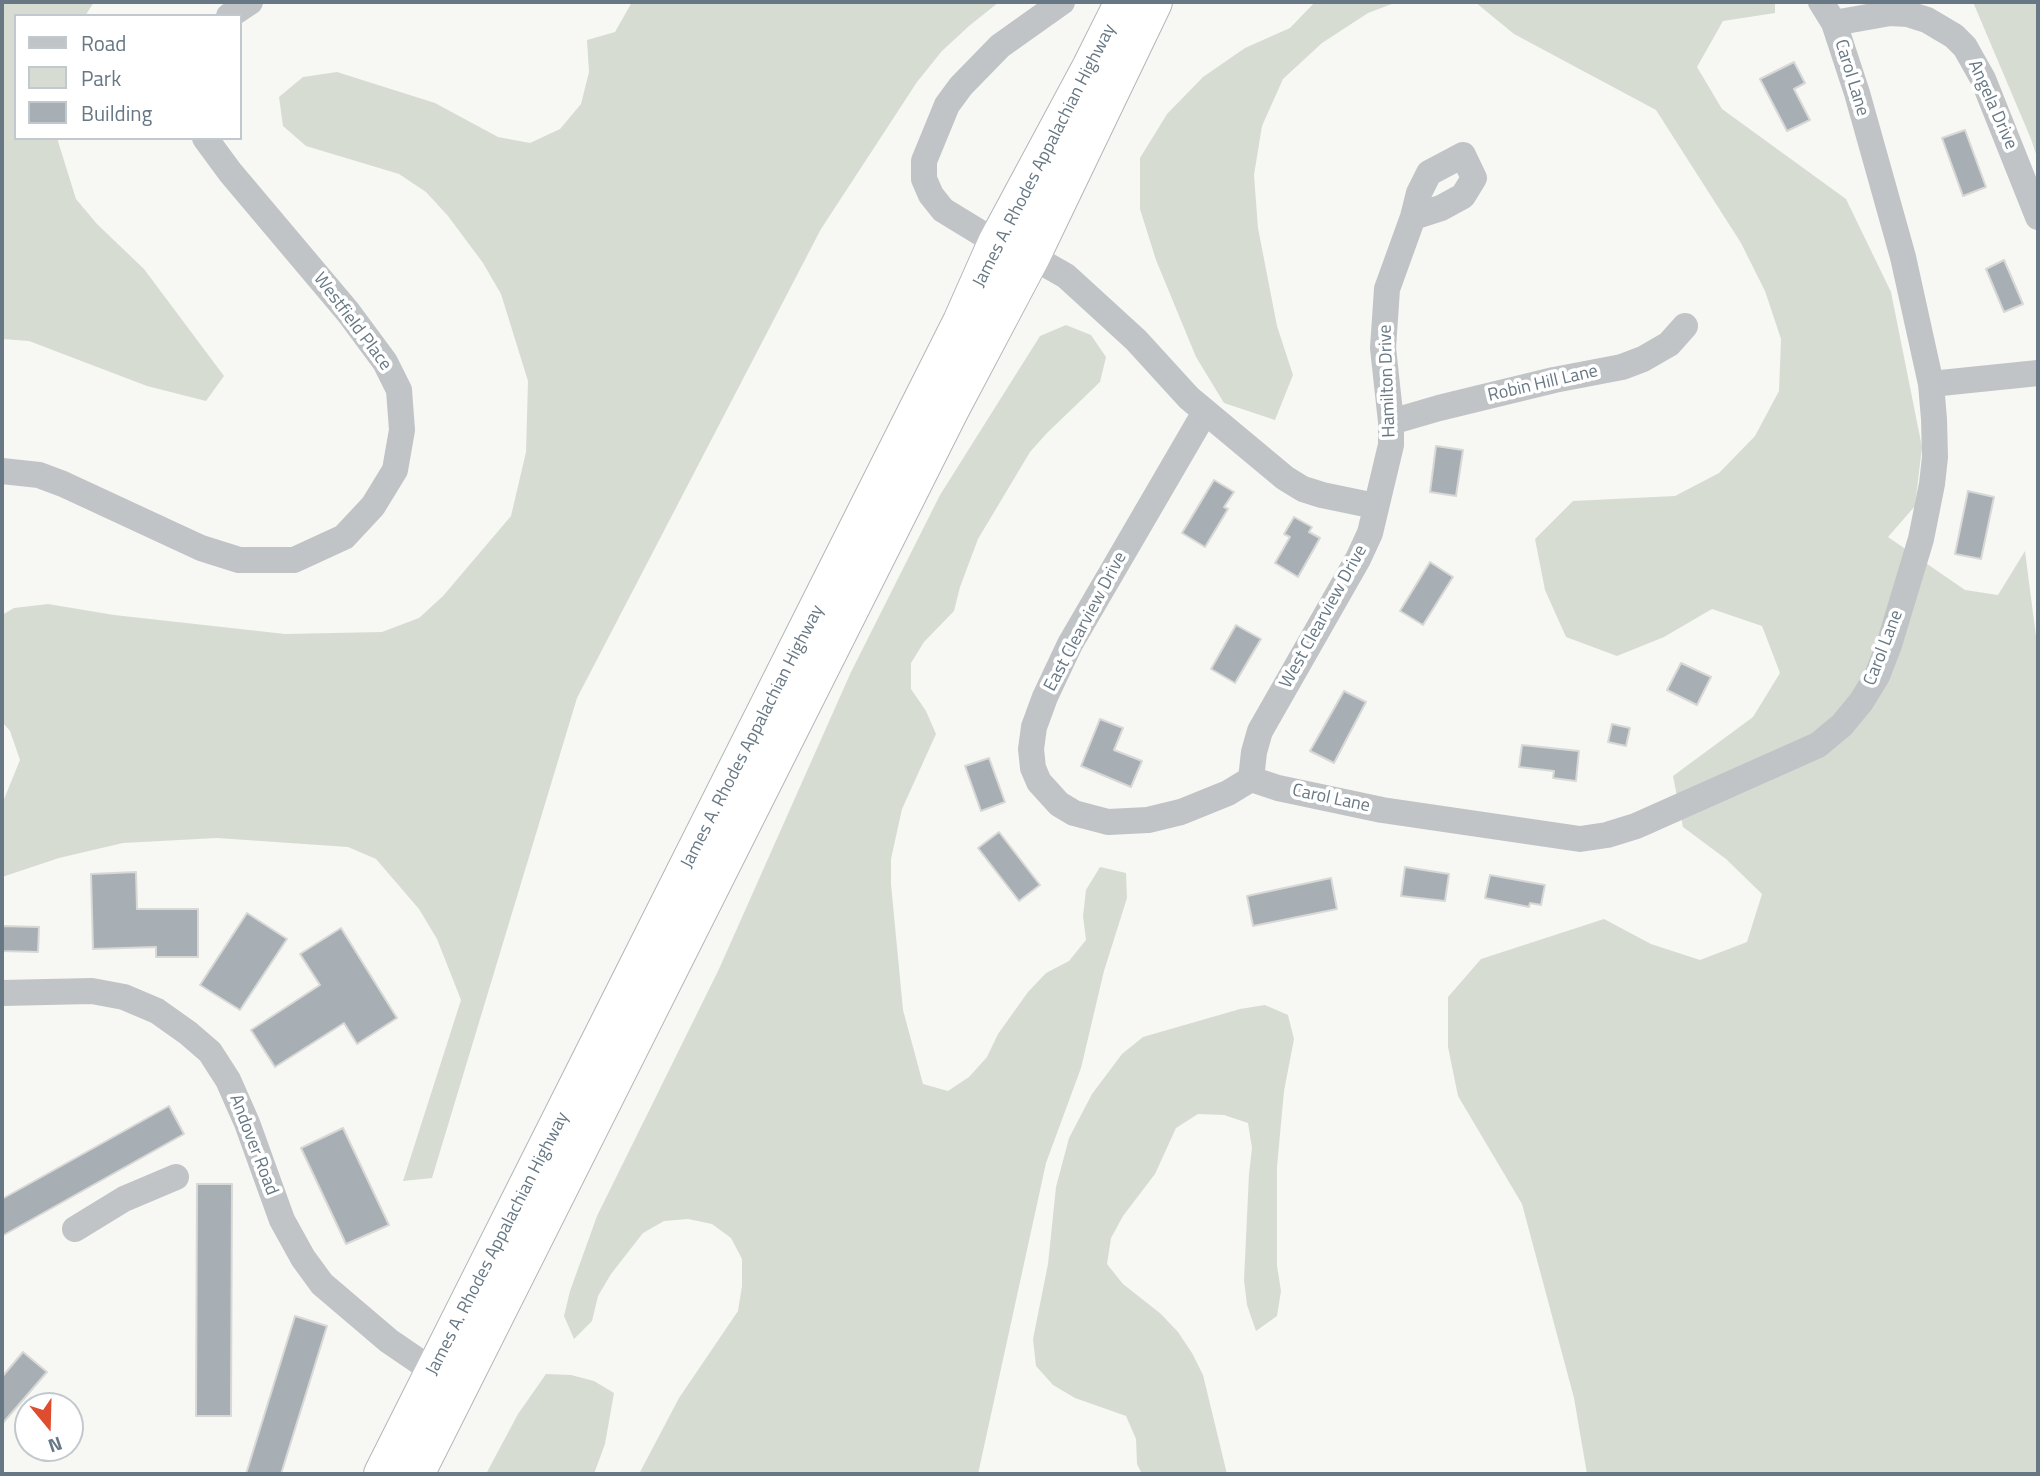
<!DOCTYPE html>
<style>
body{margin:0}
#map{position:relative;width:2040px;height:1476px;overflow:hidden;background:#f7f7f4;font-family:"Titillium Web",sans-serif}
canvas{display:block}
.frame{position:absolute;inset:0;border:4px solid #677884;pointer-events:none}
.legend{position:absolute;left:14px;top:14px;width:228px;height:126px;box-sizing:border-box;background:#fff;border:2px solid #c2c9ce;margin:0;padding:9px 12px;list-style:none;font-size:21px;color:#677884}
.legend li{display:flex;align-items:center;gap:14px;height:35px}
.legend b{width:35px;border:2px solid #c2c9ce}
.north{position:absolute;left:14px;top:1392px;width:70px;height:70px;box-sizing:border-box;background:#fff;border:2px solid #c2c9ce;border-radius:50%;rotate:161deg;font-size:19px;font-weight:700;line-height:28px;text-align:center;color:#677884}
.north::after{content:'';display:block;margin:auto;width:24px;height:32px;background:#dd4d2e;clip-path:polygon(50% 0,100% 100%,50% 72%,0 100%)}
</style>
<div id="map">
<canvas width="2040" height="1476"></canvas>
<div class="frame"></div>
<ul class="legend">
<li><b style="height:9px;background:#c0c4c7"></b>Road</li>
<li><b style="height:19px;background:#d7dcd3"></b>Park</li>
<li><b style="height:19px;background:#a7afb5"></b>Building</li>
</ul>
<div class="north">N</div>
</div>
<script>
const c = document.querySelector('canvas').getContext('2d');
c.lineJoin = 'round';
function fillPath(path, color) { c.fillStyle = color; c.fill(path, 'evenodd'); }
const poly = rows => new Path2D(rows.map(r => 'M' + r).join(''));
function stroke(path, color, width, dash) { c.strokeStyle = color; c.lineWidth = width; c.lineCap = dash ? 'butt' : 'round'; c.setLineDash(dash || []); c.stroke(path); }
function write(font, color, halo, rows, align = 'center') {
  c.font = font + ' "Titillium Web",sans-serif'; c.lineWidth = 7; c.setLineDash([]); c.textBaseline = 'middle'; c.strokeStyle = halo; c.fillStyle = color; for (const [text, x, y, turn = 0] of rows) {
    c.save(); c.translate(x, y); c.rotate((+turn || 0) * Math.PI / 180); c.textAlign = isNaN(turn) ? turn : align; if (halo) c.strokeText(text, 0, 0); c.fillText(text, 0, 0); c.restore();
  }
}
const green = poly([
 [2,2,94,2,85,16,16,16,16,138,57,138,76,199,97,224,144,269,224,376,206,401,147,386,29,341,2,339],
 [632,2,999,2,969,26,942,51,917,82,821,229,577,698,432,1178,403,1181,461,1000,437,939,419,909,376,859,348,847,217,838,123,843,59,858,2,877,2,804,20,760,10,731,2,722,2,615,14,608,48,604,114,615,285,634,382,632,419,618,443,596,511,516,526,452,528,381,501,294,483,263,448,216,426,192,399,174,306,146,283,126,279,97,303,77,337,72,435,103,498,137,530,143,560,129,581,104,589,72,587,40,615,32],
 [1315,2,1397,2,1368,13,1322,43,1283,79,1262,126,1254,175,1258,228,1277,326,1293,375,1275,420,1224,403,1196,357,1156,260,1140,209,1140,158,1167,114,1203,77,1245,48,1290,28],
 [1475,2,1775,2,1775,13,1723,21,1697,67,1722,109,1846,199,1891,292,1922,447,1915,506,1888,537,1965,590,1998,595,2025,551,2038,652,2038,1474,1587,1474,1574,1398,1522,1204,1458,1096,1448,1047,1448,997,1481,959,1604,919,1651,944,1700,960,1747,942,1762,894,1726,859,1683,827,1673,776,1753,717,1780,673,1762,626,1712,609,1664,637,1617,656,1566,637,1545,590,1535,539,1573,501,1675,496,1719,473,1755,436,1779,391,1781,339,1765,291,1741,243,1656,110,1514,34],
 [1973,2,2038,2,2038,160,2031,139],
 [1066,325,1091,335,1106,357,1100,382,1047,433,1030,452,978,539,960,587,954,611,924,642,911,663,911,689,926,711,936,734,902,809,891,859,891,884,903,1010,923,1084,948,1091,969,1077,987,1057,998,1034,1028,992,1046,973,1069,961,1086,940,1083,916,1086,890,1100,867,1126,873,1127,898,1104,971,1081,1068,1046,1163,978,1474,639,1474,679,1398,738,1311,742,1286,742,1259,731,1238,712,1224,688,1219,664,1221,643,1233,611,1274,598,1296,592,1321,574,1339,564,1316,570,1291,597,1216,719,969,851,672,940,495,1040,336],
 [1265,1005,1288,1015,1294,1039,1284,1091,1277,1167,1277,1266,1281,1291,1277,1316,1256,1331,1247,1305,1244,1280,1249,1174,1252,1148,1248,1123,1224,1115,1198,1114,1176,1128,1155,1174,1123,1216,1111,1238,1107,1264,1123,1284,1161,1314,1178,1332,1192,1353,1203,1375,1227,1474,1142,1474,1137,1464,1136,1439,1126,1416,1075,1398,1053,1385,1036,1366,1033,1339,1048,1264,1056,1187,1069,1138,1092,1094,1122,1054,1143,1037,1240,1009],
 [546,1374,571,1375,594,1381,614,1393,605,1444,594,1474,486,1474,518,1414]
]);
const building = poly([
 [1794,62,1805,83,1794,89,1810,120,1787,131,1760,79,1794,62],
 [1965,130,1986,187,1963,196,1942,138,1965,130],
 [2004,260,2023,304,2004,312,1986,269,2004,260],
 [1436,446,1463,450,1456,496,1430,492,1436,446],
 [1214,480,1234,492,1224,507,1228,509,1205,547,1182,533,1214,480],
 [1968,491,1994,497,1981,559,1955,554,1968,491],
 [1294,517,1312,527,1309,532,1320,538,1298,577,1275,563,1290,537,1284,534,1294,517],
 [1430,562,1453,577,1423,625,1400,611,1430,562],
 [1236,625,1261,639,1235,683,1211,669,1236,625],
 [1681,663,1711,677,1697,705,1667,690,1681,663],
 [1344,691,1366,702,1334,763,1310,751,1344,691],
 [1100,719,1123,728,1114,750,1142,761,1131,787,1081,766,1100,719],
 [1612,724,1630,728,1626,746,1608,742,1612,724],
 [1522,745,1579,751,1576,781,1553,778,1554,771,1519,767,1522,745],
 [989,758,1005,802,981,811,965,766,989,758],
 [999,832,1040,885,1019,901,978,848,999,832],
 [1405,867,1449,874,1445,901,1401,896,1405,867],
 [136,872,137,909,198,909,198,957,156,957,156,947,93,949,91,874,136,872],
 [1490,875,1545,885,1541,905,1530,903,1529,907,1485,898,1490,875],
 [1331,878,1337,909,1253,926,1247,896,1331,878],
 [247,913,287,939,240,1010,200,985,247,913],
 [2,926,39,927,38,952,2,951,2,926],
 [341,928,397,1018,357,1044,344,1023,275,1067,251,1030,320,985,300,954,341,928],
 [169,1106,184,1134,2,1236,2,1199,169,1106],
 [343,1128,389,1225,346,1244,301,1148,343,1128],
 [197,1184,232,1184,231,1416,196,1416,197,1184],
 [295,1316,327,1326,281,1474,246,1474,295,1316],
 [23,1352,47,1372,2,1424,2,1377,23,1352]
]);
const minor = poly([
 [1062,2,1000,46,961,86,947,105,924,161,924,179,931,195,943,210,997,243,1031,256,1066,276,1136,340,1189,398,1285,478,1303,489,1322,495,1375,506],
 [229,16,250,2],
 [1834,23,1890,13,1908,14,1927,20,1954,36,1965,47,1983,79,2038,217],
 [1463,155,1474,178,1463,196,1441,208,1413,217,1419,193,1429,173,1463,155],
 [1931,384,2038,373],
 [1205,412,1070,644,1045,697,1034,727,1031,749,1033,768,1039,782,1059,804,1074,813,1108,822,1148,820,1181,812,1228,793,1251,779],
 [1391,422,1439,408,1554,380,1622,367,1643,359,1669,344,1685,326],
 [2,471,39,475,63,484,201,548,239,560,294,560,344,537,373,506,395,470,402,430,399,390,385,362,348,312,230,172,205,138],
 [1251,779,1278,788,1382,810,1580,839,1607,835,1636,826,1818,745,1842,725,1861,702,1877,676,1889,645,1921,539,1932,484,1935,457,1934,419,1931,384,1903,257,1857,93,1834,23,1821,2],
 [1251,779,1254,752,1260,731,1358,559,1370,533,1391,445,1391,422,1383,348,1387,289,1413,217],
 [2,993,92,991,124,997,157,1011,188,1033,210,1052,228,1080,247,1123,282,1220,303,1258,322,1284,389,1341,433,1371,449,1375],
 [75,1229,124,1199,176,1177]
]);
const highway = poly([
 [383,1474,962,322,997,243,1091,68,1124,2],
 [415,1474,949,411,1031,256,1153,2]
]);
const streetNames = [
 ["Carol Lane",1851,78,73],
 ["Angela Drive",1992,105,66],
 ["James A. Rhodes Appalachian Highway",1045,156,-63],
 ["Westfield Place",352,322,53],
 ["Hamilton Drive",1388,381,-92],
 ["Robin Hill Lane",1543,384,-13],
 ["West Clearview Drive",1324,617,-61],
 ["East Clearview Drive",1086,622,-62],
 ["Carol Lane",1884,648,-69],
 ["James A. Rhodes Appalachian Highway",753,737,-63],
 ["Carol Lane",1331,799,12],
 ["Andover Road",253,1145,69],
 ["James A. Rhodes Appalachian Highway",498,1244,-63]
];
fillPath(green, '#d7dcd3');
fillPath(building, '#a7afb5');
stroke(building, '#d8d8d6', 2);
stroke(highway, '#b3b7ba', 40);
stroke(minor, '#c0c4c7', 26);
stroke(highway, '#fff', 38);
write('18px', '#677884', '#fff', streetNames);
</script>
